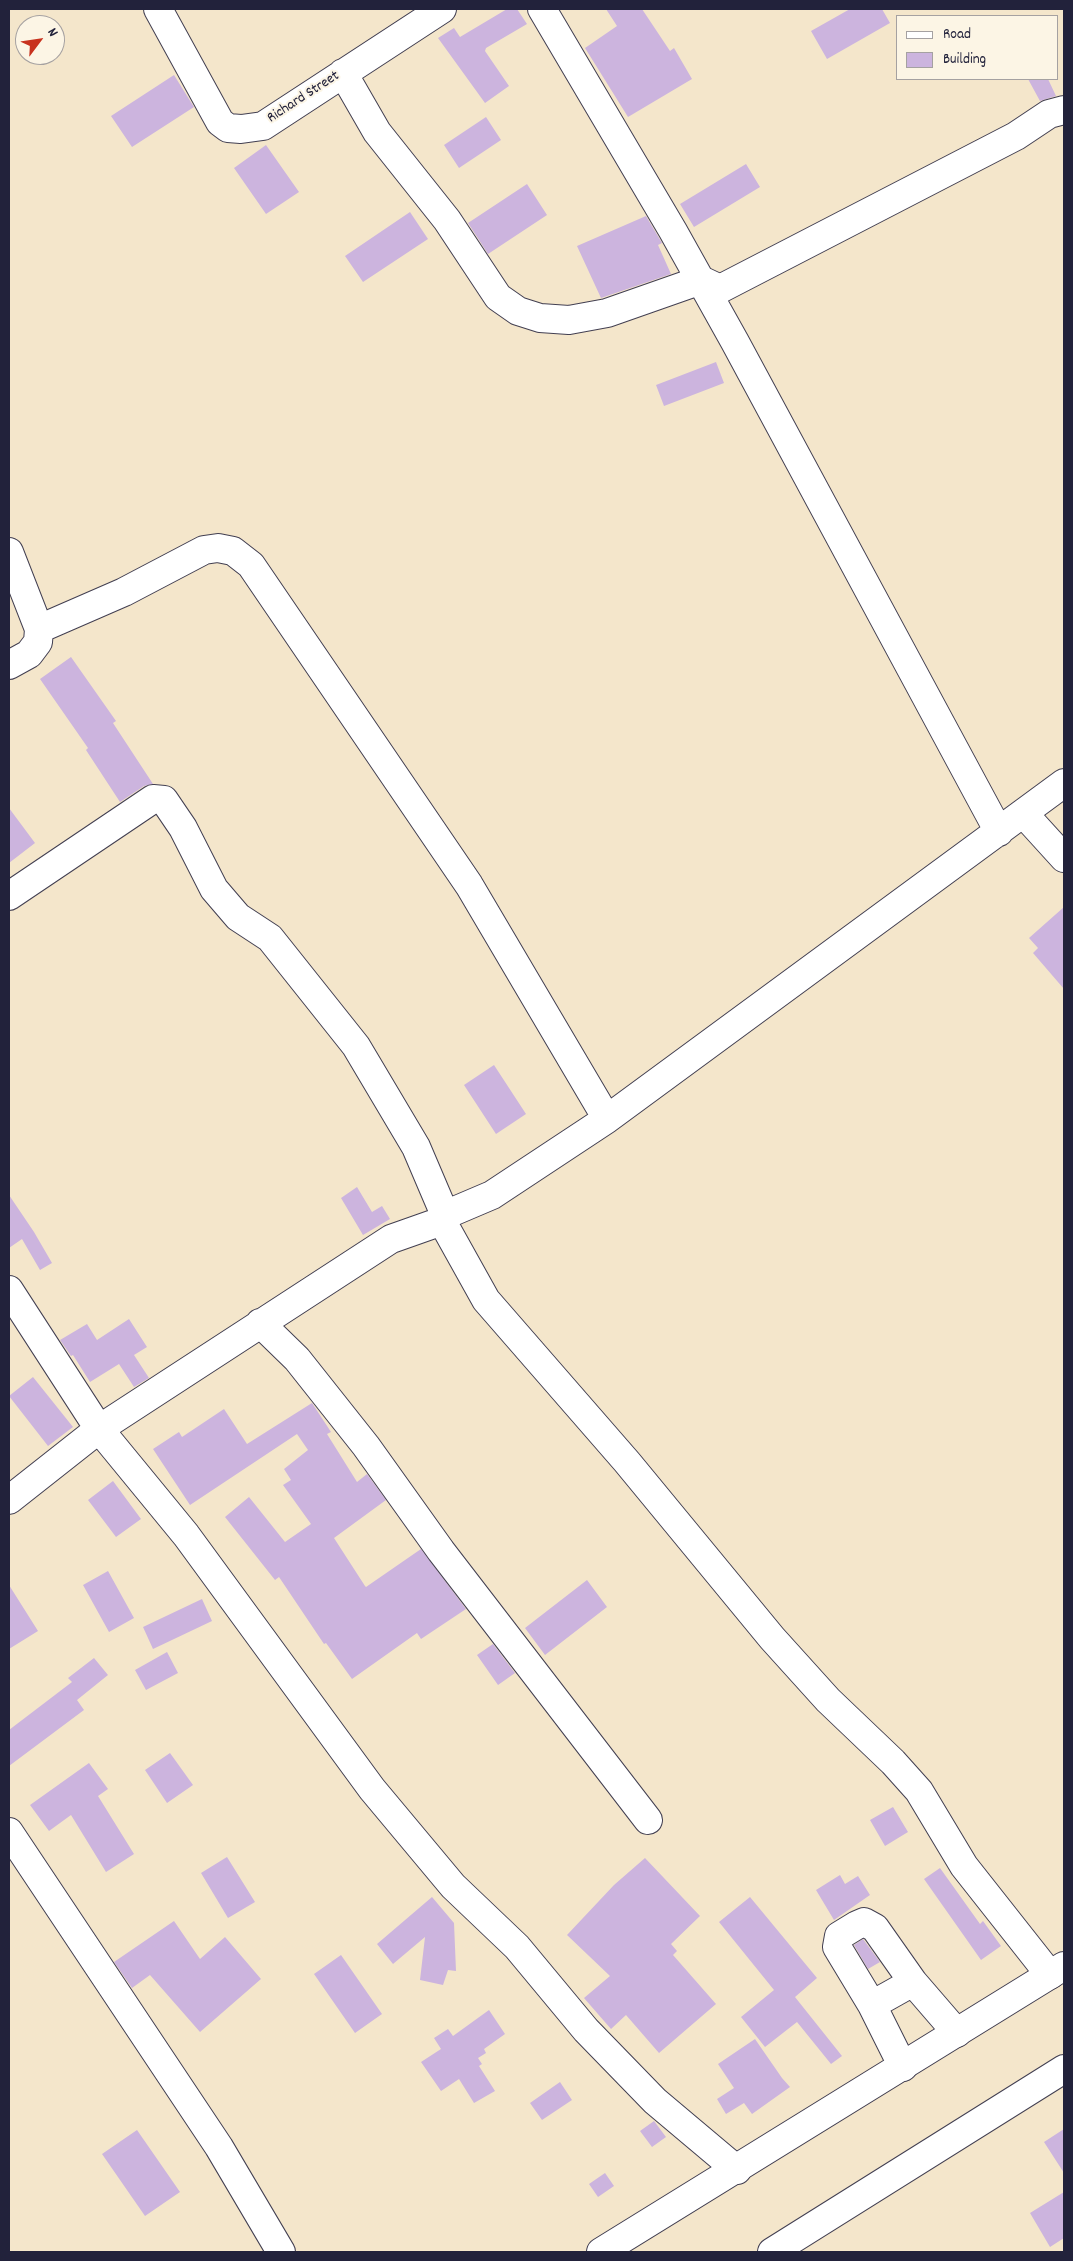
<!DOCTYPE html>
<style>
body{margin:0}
#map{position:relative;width:1073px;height:2261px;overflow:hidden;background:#f4e6cb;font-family:Dekko,sans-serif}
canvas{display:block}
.frame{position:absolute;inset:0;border:10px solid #22223b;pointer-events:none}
.legend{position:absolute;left:896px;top:15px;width:162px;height:65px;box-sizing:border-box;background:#fcf5e5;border:1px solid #a5a1a1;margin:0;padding:6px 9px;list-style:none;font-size:15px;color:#22223b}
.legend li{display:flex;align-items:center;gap:10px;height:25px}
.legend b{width:25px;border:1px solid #a5a1a1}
.north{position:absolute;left:15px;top:15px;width:50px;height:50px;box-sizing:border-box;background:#fcf5e5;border:1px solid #a5a1a1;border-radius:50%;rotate:59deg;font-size:14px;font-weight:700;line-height:20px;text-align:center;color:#22223b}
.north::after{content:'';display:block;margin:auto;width:18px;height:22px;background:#c8321e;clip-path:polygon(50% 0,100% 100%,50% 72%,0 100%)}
</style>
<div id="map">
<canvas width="1073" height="2261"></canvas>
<div class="frame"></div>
<ul class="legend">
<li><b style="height:6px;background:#fff"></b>Road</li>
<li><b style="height:14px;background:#ccb4de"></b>Building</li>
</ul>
<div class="north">N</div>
</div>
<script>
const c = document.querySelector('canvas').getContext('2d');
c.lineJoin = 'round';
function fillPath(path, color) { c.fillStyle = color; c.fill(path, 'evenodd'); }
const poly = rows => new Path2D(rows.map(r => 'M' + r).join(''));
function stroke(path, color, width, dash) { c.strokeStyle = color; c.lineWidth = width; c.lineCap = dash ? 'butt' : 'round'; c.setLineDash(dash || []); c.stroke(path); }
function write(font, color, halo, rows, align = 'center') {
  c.font = font + ' Dekko,sans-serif'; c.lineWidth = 4; c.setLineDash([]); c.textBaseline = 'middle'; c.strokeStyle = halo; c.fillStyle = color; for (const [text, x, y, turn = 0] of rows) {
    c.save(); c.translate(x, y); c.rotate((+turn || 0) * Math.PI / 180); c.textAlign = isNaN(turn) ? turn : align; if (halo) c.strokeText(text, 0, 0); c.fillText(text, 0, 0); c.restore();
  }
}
const building = poly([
 [507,9,517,9,527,24,486,48,485,51,509,86,485,103,438,38,454,28,460,37],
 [606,9,642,9,670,51,674,48,692,79,628,117,585,48,617,26],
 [850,9,882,9,890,23,827,59,811,31],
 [174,75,194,107,132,147,111,116],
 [1028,79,1048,79,1056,96,1040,101],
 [486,117,501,140,459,168,444,145],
 [266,145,299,192,266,214,234,168],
 [746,164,760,187,694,227,680,204],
 [527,184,547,215,488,254,468,223],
 [410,212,428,239,363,282,345,256],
 [646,216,662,243,658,245,671,274,601,298,577,246],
 [716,362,724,383,664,406,656,385],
 [71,657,116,721,113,723,153,784,144,786,120,802,86,750,88,748,40,679],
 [9,808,35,843,9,863],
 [1064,907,1064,989,1033,953,1038,948,1029,938],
 [494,1065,526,1114,496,1134,464,1085],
 [357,1187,372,1212,382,1206,390,1219,363,1235,341,1198],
 [9,1195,34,1232,52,1263,40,1270,22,1239,9,1248],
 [129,1319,147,1347,134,1355,149,1378,134,1387,119,1364,90,1382,73,1355,71,1356,60,1340,87,1324,97,1340],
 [33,1377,73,1427,48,1446,9,1396],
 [312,1403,331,1432,327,1434,357,1482,367,1474,386,1500,334,1538,365,1586,366,1587,421,1549,466,1609,421,1639,417,1633,352,1679,326,1643,324,1644,279,1577,275,1580,225,1517,249,1497,285,1542,311,1524,283,1485,291,1480,284,1469,308,1450,297,1434,190,1505,153,1449,179,1432,182,1437,224,1409,247,1444],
 [113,1481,141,1519,116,1537,88,1500],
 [108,1571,134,1618,109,1632,83,1585],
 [587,1580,607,1607,545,1655,525,1628],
 [9,1585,38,1631,9,1649],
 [202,1599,212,1621,153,1649,143,1627],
 [493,1644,515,1673,498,1685,477,1655],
 [167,1652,178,1673,146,1690,135,1670],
 [94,1658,108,1675,77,1700,84,1710,9,1766,9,1730,72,1682,68,1678],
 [170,1753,193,1785,167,1803,145,1770],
 [89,1763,108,1789,98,1796,134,1854,106,1872,71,1815,49,1831,30,1805],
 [893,1807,908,1832,885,1846,870,1820],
 [227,1857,255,1902,228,1918,201,1873],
 [645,1858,700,1916,671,1944,677,1951,673,1955,716,2004,659,2053,626,2015,611,2029,584,1998,610,1976,567,1935,614,1885],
 [940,1868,980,1924,983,1921,1001,1946,981,1960,924,1879],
 [840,1875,845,1884,858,1876,870,1895,834,1920,816,1890],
 [432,1897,454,1923,456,1971,448,1970,443,1985,420,1980,425,1937,393,1964,377,1944],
 [750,1897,817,1978,795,1997,842,2056,831,2064,797,2022,765,2047,741,2017,774,1990,719,1922],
 [174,1921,200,1959,225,1937,261,1979,200,2032,150,1975,132,1988,114,1962],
 [863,1939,880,1962,868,1969,854,1945],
 [341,1955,382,2014,355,2033,314,1974],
 [489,2010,505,2034,484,2049,486,2053,478,2058,482,2064,479,2066,495,2091,474,2103,459,2079,441,2091,421,2062,441,2049,434,2038,448,2029,453,2036],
 [755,2039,782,2078,790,2087,752,2114,744,2103,726,2114,717,2099,734,2088,718,2064],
 [560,2082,572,2100,542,2120,530,2103],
 [654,2121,666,2137,652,2147,640,2131],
 [1064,2129,1064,2173,1044,2142],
 [137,2130,180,2192,145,2216,102,2154],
 [605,2173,614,2186,598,2197,589,2184],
 [1064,2192,1064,2238,1050,2247,1030,2213]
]);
const minor = poly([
 [158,9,220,122,228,128,241,129,263,126,442,9],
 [542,9,673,231,735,342,999,832],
 [343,73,377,132,447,220,498,297,518,311,540,318,569,320,607,313,701,280,720,289,1016,136,1049,114,1064,110],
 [9,552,39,629,38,642,29,654,9,665],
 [39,629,124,592,204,550,218,548,233,551,251,565,469,885,607,1119],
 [1024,814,1064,858],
 [9,896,153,799,164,800,183,828,214,889,238,917,270,938,356,1046,416,1147,445,1215],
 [442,1221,486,1300,627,1462,772,1638,828,1700,893,1762,919,1791,964,1866,1050,1975],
 [9,1290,99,1429,186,1535,372,1789,453,1886,517,1947,586,2030,655,2101,737,2170],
 [260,1323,297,1359,366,1446,441,1551,648,1820],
 [9,1500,99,1429,391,1239,442,1221,445,1215,492,1195,607,1119,1064,783],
 [9,1832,219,2147,281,2252],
 [872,2005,837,1947,839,1936,857,1925,864,1922,875,1928,913,1982],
 [903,2067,872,2005,913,1982,957,2033]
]);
const highway = poly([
 [601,2252,1064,1966],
 [772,2252,1064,2069]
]);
const streetNames = [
 ["Richard Street",304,98,-33]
];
fillPath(building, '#ccb4de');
stroke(minor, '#423f51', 30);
stroke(highway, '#423f51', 30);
stroke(minor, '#fff', 28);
stroke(highway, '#fff', 28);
write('15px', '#22223b', '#fcf5e5', streetNames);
</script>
